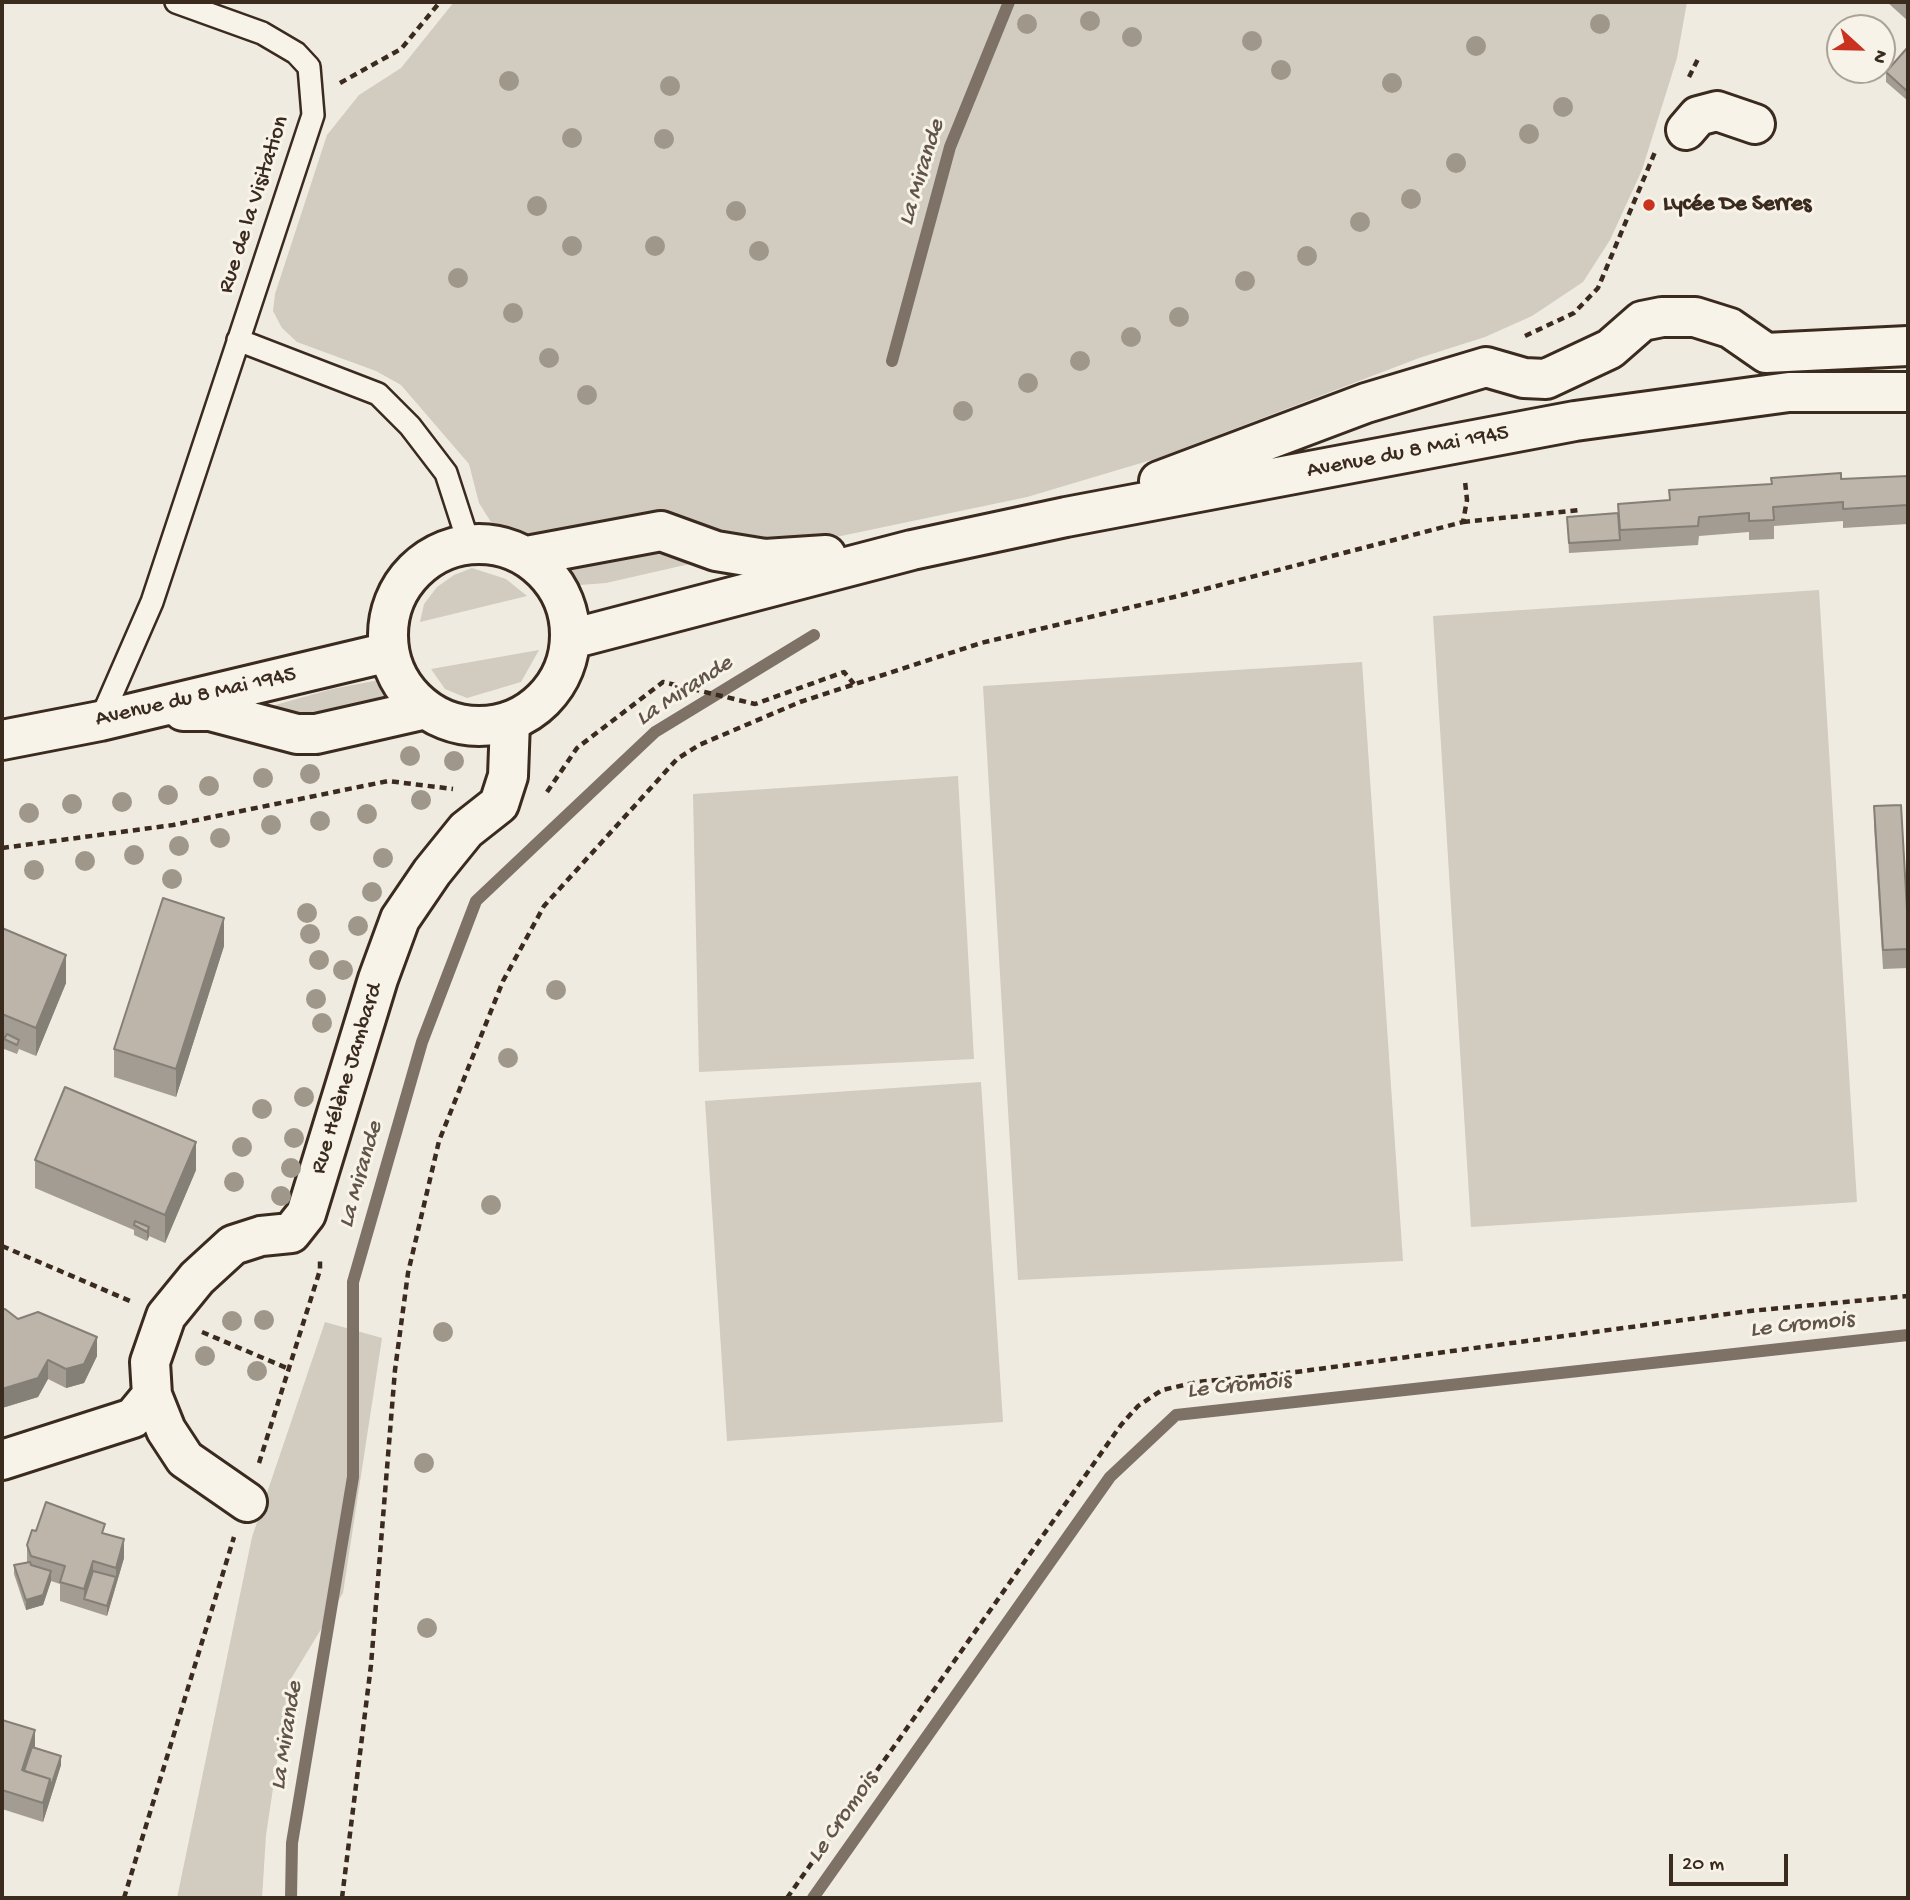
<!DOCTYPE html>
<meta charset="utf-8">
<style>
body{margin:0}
#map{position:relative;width:1910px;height:1900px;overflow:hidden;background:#efebe0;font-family:"Gochi Hand",sans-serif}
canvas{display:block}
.frame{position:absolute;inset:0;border:4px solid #3b2a1e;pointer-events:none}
.north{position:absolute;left:1826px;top:14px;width:70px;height:70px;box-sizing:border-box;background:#f7f3e8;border:2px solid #aca397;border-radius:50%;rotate:112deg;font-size:19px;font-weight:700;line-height:28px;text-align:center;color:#3b2a1e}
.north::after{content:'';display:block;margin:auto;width:24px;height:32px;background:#c8321e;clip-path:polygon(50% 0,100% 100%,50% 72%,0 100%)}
.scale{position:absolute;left:1669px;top:1854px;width:119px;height:32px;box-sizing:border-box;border:4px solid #3b2a1e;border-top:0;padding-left:9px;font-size:21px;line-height:24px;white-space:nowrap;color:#3b2a1e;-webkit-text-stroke:5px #f7f3e8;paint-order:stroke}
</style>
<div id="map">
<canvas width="1910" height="1900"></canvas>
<div class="frame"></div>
<div class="north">N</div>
<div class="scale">20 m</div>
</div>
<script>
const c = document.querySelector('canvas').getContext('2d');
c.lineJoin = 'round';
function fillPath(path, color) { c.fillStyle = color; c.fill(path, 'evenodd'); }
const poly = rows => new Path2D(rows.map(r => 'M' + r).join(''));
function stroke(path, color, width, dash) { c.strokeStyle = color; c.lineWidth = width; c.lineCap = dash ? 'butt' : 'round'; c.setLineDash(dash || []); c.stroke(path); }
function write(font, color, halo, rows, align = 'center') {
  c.font = font + ' "Gochi Hand",sans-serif'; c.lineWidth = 6; c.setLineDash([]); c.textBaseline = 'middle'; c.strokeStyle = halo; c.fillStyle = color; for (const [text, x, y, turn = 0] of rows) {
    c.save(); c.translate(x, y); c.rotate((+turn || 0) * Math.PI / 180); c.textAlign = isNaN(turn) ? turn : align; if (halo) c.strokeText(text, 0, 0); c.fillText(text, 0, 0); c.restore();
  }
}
const green = poly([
 [454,2,1687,2,1677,58,1642,170,1610,240,1583,282,1532,316,1485,337,1419,358,1158,458,1027,497,817,541,544,543,491,522,479,503,469,464,401,385,376,371,297,342,282,328,273,311,275,294,327,135,359,95,401,68],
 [663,553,694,563,606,583,580,585,566,566],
 [472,568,506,579,527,596,420,622,424,604,437,587,454,575],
 [1819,590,1857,1202,1471,1227,1433,616],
 [539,650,521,682,467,698,445,689,431,669],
 [1362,662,1403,1261,1018,1280,983,686],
 [379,680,390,700,312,717,294,715,268,707,332,689],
 [958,776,974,1059,699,1072,693,794],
 [981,1082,1003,1422,727,1441,705,1101],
 [325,1322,382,1338,343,1593,289,1682,266,1835,262,1898,177,1898,252,1537]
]);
const stream = poly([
 [892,361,950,147,1009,2],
 [291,1898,292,1843,353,1477,353,1282,422,1042,476,901,655,732,814,635],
 [813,1898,1110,1477,1176,1415,1908,1335]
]);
const path = poly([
 [1689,77,1698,59],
 [340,83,401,49,440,2],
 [1525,336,1574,313,1598,288,1655,152],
 [1463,522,1580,510],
 [547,792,577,748,663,682,755,704,844,672,854,684],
 [2,848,173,825,388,781,453,789],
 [2,1246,130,1301],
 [202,1332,289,1369],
 [259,1463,320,1270,320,1260],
 [124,1898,234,1537],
 [342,1898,371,1665,395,1370,408,1273,439,1141,503,981,544,906,677,759,699,745,800,702,981,643,1178,596,1463,522,1467,500,1465,481],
 [787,1898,1121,1425,1138,1406,1162,1390,1198,1382,1296,1372,1750,1311,1908,1296]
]);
const lane = poly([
 [238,340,378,394,410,426,446,473,469,544],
 [100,721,152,602,313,115,309,67,296,53,262,33,176,2]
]);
const street = poly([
 [1686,130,1698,116,1717,111,1755,124],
 [2,1460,133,1418,152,1395],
 [247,1502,185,1459,166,1430,152,1395,150,1362,166,1316,197,1278,233,1245,261,1236,291,1233,306,1214,378,979,400,919,432,872,466,830,499,804,508,776,510,721]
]);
const secondary = poly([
 [1766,353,1908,346],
 [1159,481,1366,403,1486,367,1524,378,1546,379,1610,349,1642,321,1662,317,1695,317,1730,328,1766,353],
 '388 635a91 91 0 1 1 182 0a91 91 0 1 1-182 0Z',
 [527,556,661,531,716,551,765,559,826,555],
 [571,639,912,550,1066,517,1575,421,1789,392,1908,392],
 [183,711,210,711,297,734,316,734,426,709],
 [2,740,100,721,389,652]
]);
const trees = [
 [1090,21],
 [1027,24],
 [1600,24],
 [1132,37],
 [1252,41],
 [1476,46],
 [1281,70],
 [509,81],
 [1392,83],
 [670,86],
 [1563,107],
 [1529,134],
 [572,138],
 [664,139],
 [1456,163],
 [1411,199],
 [537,206],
 [736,211],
 [1360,222],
 [572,246],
 [655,246],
 [759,251],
 [1307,256],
 [458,278],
 [1245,281],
 [513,313],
 [1179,317],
 [1131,337],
 [549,358],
 [1080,361],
 [1028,383],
 [587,395],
 [963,411],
 [410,756],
 [454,761],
 [310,774],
 [263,778],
 [209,786],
 [168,795],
 [421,800],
 [122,802],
 [72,804],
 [29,813],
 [367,814],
 [320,821],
 [271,825],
 [220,838],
 [179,846],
 [134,855],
 [383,858],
 [85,861],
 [34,870],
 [172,879],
 [372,892],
 [307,913],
 [358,926],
 [310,934],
 [319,960],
 [343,970],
 [556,990],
 [316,999],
 [322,1023],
 [508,1058],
 [304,1097],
 [262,1109],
 [294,1138],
 [242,1147],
 [291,1168],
 [234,1182],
 [281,1196],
 [491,1205],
 [264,1320],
 [232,1321],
 [443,1332],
 [205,1356],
 [257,1371],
 [424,1463],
 [427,1628]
];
const wall = poly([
 [1887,2,1908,2,1908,21],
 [1908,47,1908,101,1886,82,1886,72],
 [1908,476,1908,524,1843,528,1843,521,1774,526,1774,539,1749,540,1749,532,1699,536,1698,545,1569,553,1567,517,1618,513,1618,504,1669,501,1669,490],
 [1874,806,1908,927,1908,968,1883,969,1874,825],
 [2,928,66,983,36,1056,19,1049,17,1054,4,1049,4,1043,2,1042],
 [224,946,176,1097,114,1077,114,1049],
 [35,1160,196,1170,165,1243,149,1236,147,1241,134,1235,134,1230,35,1188],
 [2,1310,18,1319,97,1356,84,1383,66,1388,48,1379,38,1397,2,1408],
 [36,1531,105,1534,124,1558,107,1616,60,1601,60,1584,51,1581,43,1605,26,1610,14,1574,14,1565,27,1563,27,1545],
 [2,1720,35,1748,61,1765,43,1822,2,1809]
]);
const shadedWall = poly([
 [224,918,224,946,176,1097,176,1069],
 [66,955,66,983,36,1056,36,1028],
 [196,1142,196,1170,165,1243,165,1215],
 [149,1227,149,1237,147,1241,147,1232],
 [97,1337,97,1356,84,1383,66,1388,66,1369],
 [48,1360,48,1379,38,1397,2,1408,2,1389],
 [124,1539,124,1558,107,1616,107,1606,116,1577,116,1568],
 [93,1561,93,1580,84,1599,84,1589],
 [51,1571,51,1581,43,1605,26,1610,26,1600],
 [35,1730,35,1749,24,1781,22,1770],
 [61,1756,61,1765,43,1822,43,1803,50,1779]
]);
const building = poly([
 [1908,47,1908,92,1886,72,1908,47],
 [1841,473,1841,479,1908,476,1908,505,1843,509,1843,502,1773,507,1774,520,1749,521,1749,513,1699,517,1698,526,1620,530,1618,504,1670,500,1669,490,1772,484,1771,478,1841,473],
 [1618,513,1620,540,1569,543,1567,517,1618,513],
 [1901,805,1908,927,1908,949,1883,950,1874,806,1901,805],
 [163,898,224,918,176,1069,114,1049,163,898],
 [2,928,66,955,36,1028,2,1014,2,928],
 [7,1034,19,1040,17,1045,4,1039,7,1034],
 [65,1087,196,1142,165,1215,35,1160,65,1087],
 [135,1221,149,1227,147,1232,134,1225,135,1221],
 [5,1309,18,1319,38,1312,97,1337,84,1364,66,1369,48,1360,38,1378,2,1389,2,1310,5,1309],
 [46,1502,105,1524,102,1533,124,1539,116,1568,93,1561,84,1589,60,1582,65,1566,31,1556,27,1545,32,1530,36,1531,46,1502],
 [30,1562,31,1565,51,1571,43,1595,26,1600,14,1565,30,1562],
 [93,1571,116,1577,107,1606,84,1599,93,1571],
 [2,1720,35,1730,22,1770,50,1779,43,1803,2,1790,2,1720],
 [32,1747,61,1756,50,1789,50,1779,24,1771,32,1747]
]);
const markers = [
 [1649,205,7,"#c8321e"]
];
const streetNames = [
 ["Rue de la Visitation",255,205,-72],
 ["Avenue du 8 Mai 1945",1408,453,-11],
 ["Avenue du 8 Mai 1945",196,698,-13],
 ["Rue Hélène Jambard",348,1079,-73]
];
const poiNames = [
 ["Lycée De Serres",1663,205]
];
const waterNames = [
 ["La Mirande",923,173,-73],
 ["La Mirande",685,692,-33],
 ["La Mirande",362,1175,-74],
 ["Le Cromois",1802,1326,-6],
 ["Le Cromois",1239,1387,-6],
 ["La Mirande",288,1736,-81],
 ["Le Cromois",844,1818,-55]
];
fillPath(green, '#d1cbc0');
stroke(stream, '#7e7266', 12);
stroke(lane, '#3b2a1e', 26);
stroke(street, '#3b2a1e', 44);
stroke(secondary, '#3b2a1e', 44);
stroke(path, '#3b2a1e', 4.5, [7, 5]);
stroke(lane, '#f7f3e8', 21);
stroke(street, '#f7f3e8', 38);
stroke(secondary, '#f7f3e8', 38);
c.fillStyle = '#a0978b';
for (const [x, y] of trees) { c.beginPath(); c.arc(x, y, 10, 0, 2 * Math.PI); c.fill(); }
fillPath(wall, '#a39c92');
fillPath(shadedWall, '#847f77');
fillPath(building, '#bdb5aa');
stroke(building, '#847f77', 2);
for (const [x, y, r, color] of markers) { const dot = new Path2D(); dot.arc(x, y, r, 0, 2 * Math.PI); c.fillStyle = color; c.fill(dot); stroke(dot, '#f7f3e8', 2.5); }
write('23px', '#3b2a1e', '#f7f3e8', streetNames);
write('bold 23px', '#3b2a1e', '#f7f3e8', poiNames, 'left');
write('italic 24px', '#625448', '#f7f3e8', waterNames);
</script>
